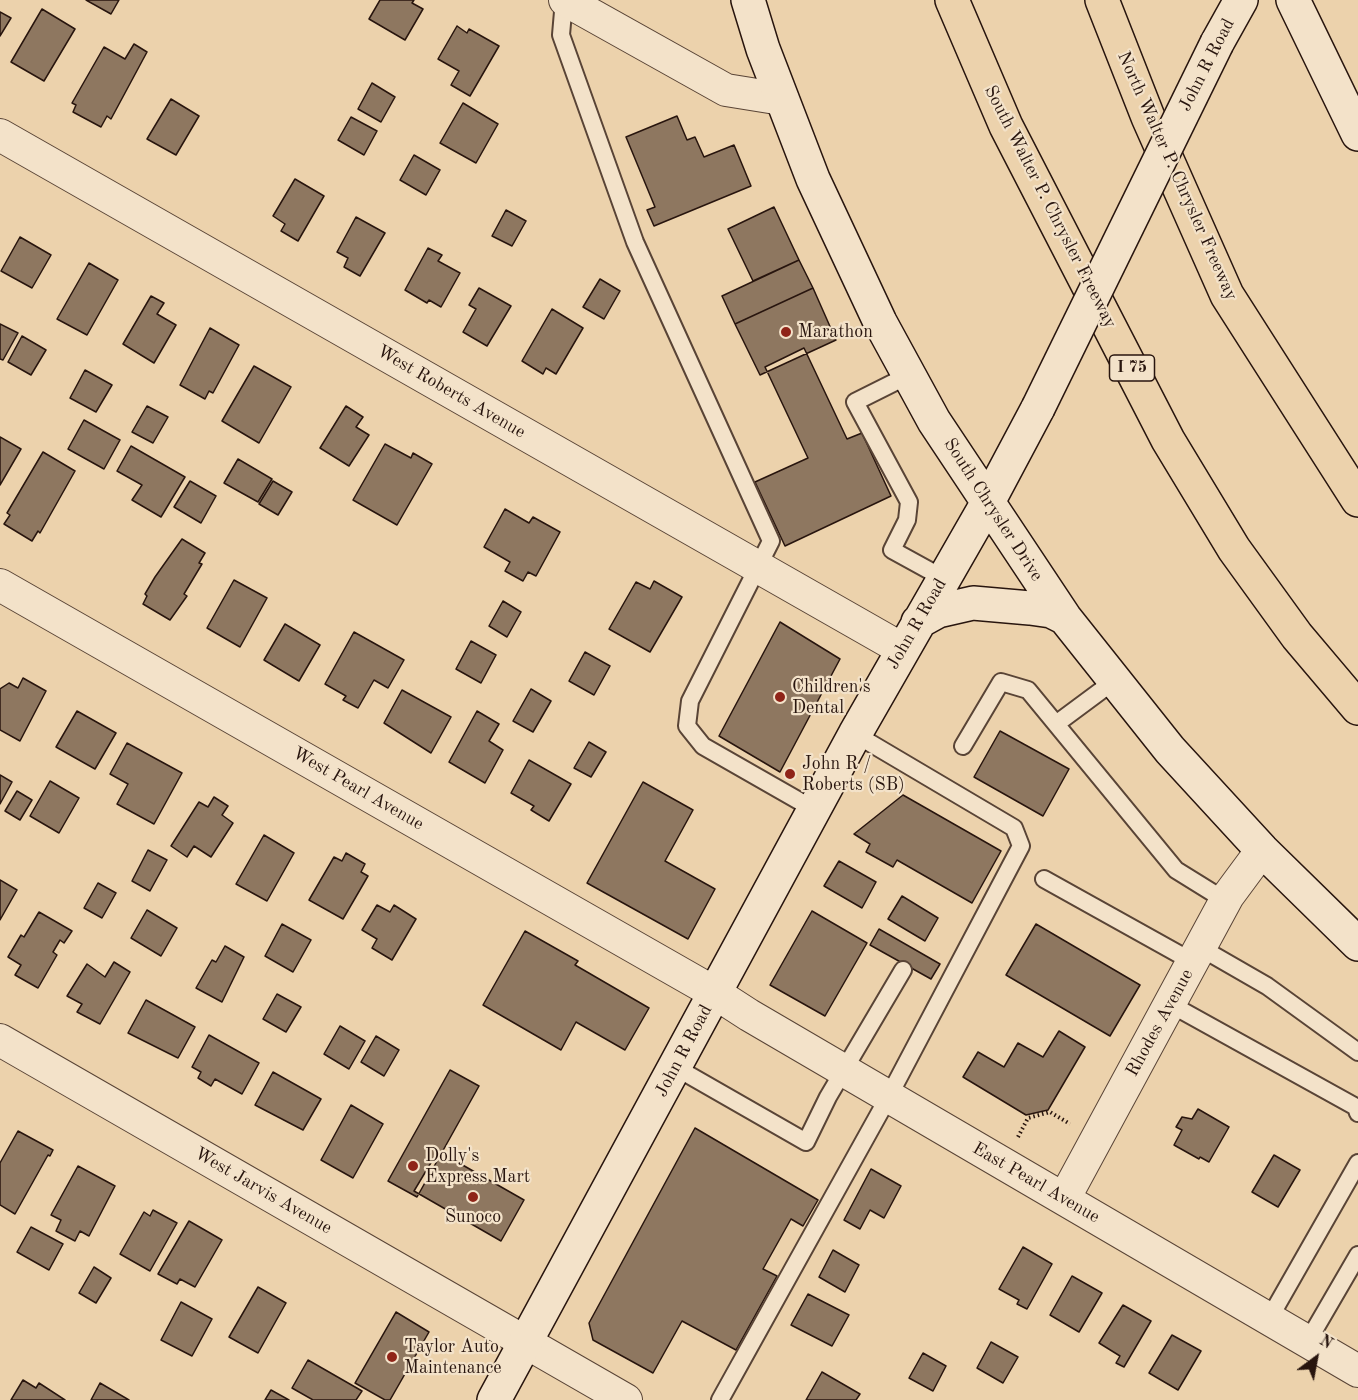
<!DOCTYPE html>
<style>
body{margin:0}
#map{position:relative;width:1358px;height:1400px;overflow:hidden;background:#ecd2ac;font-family:"Old Standard TT",serif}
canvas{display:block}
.north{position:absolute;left:1286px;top:1328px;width:60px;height:60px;-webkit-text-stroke:4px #f3e2c9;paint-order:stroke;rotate:32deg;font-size:16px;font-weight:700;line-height:24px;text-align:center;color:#28150e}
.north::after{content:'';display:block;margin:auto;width:21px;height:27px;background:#28150e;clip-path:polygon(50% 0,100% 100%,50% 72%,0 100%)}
</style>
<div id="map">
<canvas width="1358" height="1400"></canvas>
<div class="north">N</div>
</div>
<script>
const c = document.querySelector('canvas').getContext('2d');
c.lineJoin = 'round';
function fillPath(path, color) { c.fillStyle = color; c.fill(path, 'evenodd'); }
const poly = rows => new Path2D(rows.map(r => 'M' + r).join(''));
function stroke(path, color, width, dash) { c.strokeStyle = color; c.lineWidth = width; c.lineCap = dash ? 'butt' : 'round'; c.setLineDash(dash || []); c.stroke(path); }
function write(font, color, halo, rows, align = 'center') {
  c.font = font + ' "Old Standard TT",serif'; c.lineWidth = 4.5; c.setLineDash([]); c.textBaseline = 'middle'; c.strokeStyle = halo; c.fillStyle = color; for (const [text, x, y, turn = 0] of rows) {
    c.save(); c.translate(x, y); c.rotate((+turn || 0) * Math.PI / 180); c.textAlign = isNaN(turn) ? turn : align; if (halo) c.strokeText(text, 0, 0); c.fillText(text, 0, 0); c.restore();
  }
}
const building = poly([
 [86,0,119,0,111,14,86,0],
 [380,0,414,0,412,3,423,9,405,40,369,19,380,0],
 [42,9,75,29,44,81,11,62,42,9],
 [0,12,11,18,0,36,0,12],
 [457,26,467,33,469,29,499,46,470,96,451,85,459,71,438,59,457,26],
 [134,44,147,52,111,119,107,116,101,127,73,112,76,105,72,103,104,47,125,59,134,44],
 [372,83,395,97,381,122,358,109,372,83],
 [171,99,199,116,176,155,147,139,171,99],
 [463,103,498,124,476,163,440,143,463,103],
 [677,116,687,140,695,137,704,157,734,145,751,186,654,226,647,210,655,207,626,137,677,116],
 [351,117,377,131,364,155,338,140,351,117],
 [414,155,440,170,426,195,400,180,414,155],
 [295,179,324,196,298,241,281,231,285,224,273,216,295,179],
 [774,207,799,260,753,281,728,229,774,207],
 [506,210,526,221,512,246,492,236,506,210],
 [356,217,385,233,360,276,344,267,348,258,337,252,356,217],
 [20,237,51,255,32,288,1,271,20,237],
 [428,248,442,255,438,261,460,273,441,307,429,300,427,303,405,290,428,248],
 [799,260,813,288,735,324,722,296,799,260],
 [89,263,118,280,87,335,57,319,89,263],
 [600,279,620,291,604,319,583,307,600,279],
 [479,288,511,306,487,346,463,332,476,309,469,305,479,288],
 [813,288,836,340,760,375,735,324,813,288],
 [151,296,164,303,157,314,176,325,154,363,123,344,151,296],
 [552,309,583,328,556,374,546,368,543,374,522,361,552,309],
 [0,324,18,333,3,360,0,359,0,324],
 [210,328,239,345,213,393,209,391,205,399,180,385,210,328],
 [22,336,46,350,31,375,8,362,22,336],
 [804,348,847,439,862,433,891,496,785,546,755,482,808,458,765,367,804,348],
 [254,366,291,387,259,443,222,421,254,366],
 [85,370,112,385,96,412,70,398,85,370],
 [147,406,168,417,153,443,132,432,147,406],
 [346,406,363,417,356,427,369,435,349,466,320,448,346,406],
 [84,420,120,440,104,469,68,449,84,420],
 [0,437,21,449,0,485,0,437],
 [385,444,411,458,413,453,432,464,397,525,353,500,385,444],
 [131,446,185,477,161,517,132,500,142,485,117,471,131,446],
 [43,452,75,471,40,533,38,531,32,541,4,524,10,515,7,513,43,452],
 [238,459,272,479,258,502,224,483,238,459],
 [190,481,216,496,201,523,174,507,190,481],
 [273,481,292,492,278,515,259,504,273,481],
 [505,509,529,523,533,517,560,532,536,576,528,572,523,581,505,571,510,562,484,547,505,509],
 [182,539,205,553,199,563,202,564,184,594,187,596,170,620,143,604,147,596,145,594,155,577,182,539],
 [234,580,267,598,240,647,207,628,234,580],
 [654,581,682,597,650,652,609,629,636,582,650,589,654,581],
 [503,601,521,612,507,637,489,626,503,601],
 [780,622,840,659,780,772,719,736,780,622],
 [285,624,320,645,299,681,264,660,285,624],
 [354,632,404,660,388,688,374,680,358,708,343,700,346,696,325,684,354,632],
 [471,641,496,655,481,683,456,669,471,641],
 [585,652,610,666,594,695,569,681,585,652],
 [23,678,46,691,20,741,0,730,0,689,9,683,18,688,23,678],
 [531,689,551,701,533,732,513,721,531,689],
 [402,690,451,717,431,753,384,723,402,690],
 [77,711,116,733,95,769,56,747,77,711],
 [477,711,499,724,489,741,503,750,485,783,449,762,477,711],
 [1000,731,1069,769,1043,816,974,777,1000,731],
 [589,742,606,752,591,777,574,768,589,742],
 [127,743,182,773,154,824,117,804,128,784,110,774,127,743],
 [529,760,571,784,549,821,531,810,534,806,511,793,529,760],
 [0,775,12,782,0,804,0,775],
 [50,781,79,798,59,833,30,816,50,781],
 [643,782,693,810,665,861,715,889,688,939,587,883,643,782],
 [17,791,32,800,20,820,5,811,17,791],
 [903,795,1001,851,972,903,897,860,893,867,866,852,870,844,854,834,903,795],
 [214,797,228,806,222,815,233,823,211,857,194,846,187,857,171,846,199,802,208,807,214,797],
 [264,835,294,853,267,901,236,884,264,835],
 [148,850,167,860,150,891,132,881,148,850],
 [346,853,365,864,361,872,368,876,343,919,309,900,334,857,342,861,346,853],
 [839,861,876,882,862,908,824,886,839,861],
 [0,880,17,890,0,920,0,880],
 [98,883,116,893,102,918,84,908,98,883],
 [902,896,938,918,925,941,888,919,902,896],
 [377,905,390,912,394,905,416,919,392,960,372,948,377,939,362,930,377,905],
 [147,910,177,928,161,956,131,938,147,910],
 [812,911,867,943,825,1016,770,985,812,911],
 [39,912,72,931,64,943,60,940,53,952,57,955,38,988,15,975,21,965,8,957,21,935,24,937,39,912],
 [282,924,311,940,293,972,265,956,282,924],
 [1036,924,1140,985,1110,1036,1006,975,1036,924],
 [879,929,940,964,931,979,870,945,879,929],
 [525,931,578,961,575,965,649,1008,625,1050,576,1022,561,1050,483,1005,525,931],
 [225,946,244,957,222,1002,196,988,212,960,216,962,225,946],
 [114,962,130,972,100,1024,77,1012,82,1004,67,996,87,964,105,977,114,962],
 [277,994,301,1007,286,1032,263,1019,277,994],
 [146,1000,195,1027,178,1058,128,1033,146,1000],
 [340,1026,365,1041,349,1069,324,1054,340,1026],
 [1059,1031,1085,1047,1048,1110,1026,1115,963,1077,978,1052,1004,1067,1018,1043,1043,1057,1059,1031],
 [209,1035,259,1063,242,1094,215,1079,211,1086,198,1078,201,1072,192,1067,209,1035],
 [376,1036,399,1050,384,1076,361,1062,376,1036],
 [450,1070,479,1086,417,1197,388,1181,450,1070],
 [273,1072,321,1099,303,1130,255,1105,273,1072],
 [351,1105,383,1124,353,1178,321,1160,351,1105],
 [1198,1109,1229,1127,1209,1162,1200,1157,1199,1159,1174,1145,1182,1130,1176,1127,1182,1117,1192,1119,1198,1109],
 [695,1128,818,1200,803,1226,791,1219,763,1269,777,1276,736,1350,682,1321,653,1373,593,1340,589,1323,695,1128],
 [18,1131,53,1150,50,1156,48,1155,15,1214,0,1205,0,1163,18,1131],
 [438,1151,524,1200,501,1241,414,1191,438,1151],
 [1274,1155,1300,1170,1278,1207,1252,1192,1274,1155],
 [78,1166,115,1186,89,1236,80,1231,75,1241,56,1231,61,1220,51,1215,78,1166],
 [871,1169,901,1186,884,1218,870,1210,860,1229,844,1220,871,1169],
 [153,1210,177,1223,150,1271,120,1254,144,1212,150,1216,153,1210],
 [189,1221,222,1240,195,1287,180,1279,177,1284,158,1274,189,1221],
 [31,1227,63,1244,49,1270,17,1252,31,1227],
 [1023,1247,1052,1264,1027,1309,1017,1304,1019,1300,999,1289,1023,1247],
 [833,1250,859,1265,845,1292,819,1277,833,1250],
 [94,1267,111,1278,96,1303,79,1293,94,1267],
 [1072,1276,1102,1293,1079,1332,1050,1315,1072,1276],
 [258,1287,286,1303,258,1353,229,1337,258,1287],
 [808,1294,849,1315,832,1346,791,1325,808,1294],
 [181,1302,212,1319,192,1356,161,1340,181,1302],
 [1123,1305,1151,1321,1124,1367,1116,1363,1120,1356,1099,1343,1123,1305],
 [396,1312,429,1332,390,1400,385,1400,355,1383,396,1312],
 [1172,1335,1201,1351,1178,1390,1149,1373,1172,1335],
 [991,1342,1018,1357,1003,1383,977,1368,991,1342],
 [923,1353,946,1366,933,1391,909,1378,923,1353],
 [308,1360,362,1391,356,1400,313,1400,292,1388,308,1360],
 [822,1372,860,1394,856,1400,806,1400,822,1372],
 [23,1380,36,1388,39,1383,65,1400,11,1400,23,1380],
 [100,1383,129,1400,91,1400,100,1383],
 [271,1390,289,1400,265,1400,271,1390]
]);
const path = poly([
 [1018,1137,1028,1118,1050,1112,1070,1124]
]);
const service = poly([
 [564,0,561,35,635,242,771,541,690,701,687,726,703,746,815,810],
 [909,375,855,402,909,502,907,520,892,550,943,578],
 [1056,724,1114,681],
 [963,746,1001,682,1028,690,1176,870,1226,901],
 [1044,879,1193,962],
 [1201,948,1267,986,1358,1052],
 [1170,1004,1356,1107,1358,1113],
 [675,1067,806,1142,828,1097,903,970],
 [1269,1319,1358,1163],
 [1308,1341,1358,1255],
 [720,1400,889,1096,1021,846,1014,828,855,734]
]);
const minor = poly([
 [565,0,726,90,782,99],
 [0,135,902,649],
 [0,585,715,993,749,1015,1358,1371],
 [0,1040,626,1400],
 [1064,1199,1228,896,1262,850]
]);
const secondary = poly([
 [748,0,763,49,813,179,880,322,934,421,1065,618,1170,750,1262,850,1358,944],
 [1293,0,1358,134],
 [1217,43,1241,0],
 [918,622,938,611,973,603,1030,608,1051,611,1065,618],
 [494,1400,855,734,988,502,1038,408]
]);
const motorway = poly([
 [952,0,1006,126,1168,440,1234,549,1297,636,1358,708],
 [1102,0,1148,117,1227,295,1358,500]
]);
const secondaryBridge = poly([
 [1038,408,1217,43]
]);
const markers = [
 [786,332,6,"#8f2418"],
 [780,697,6,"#8f2418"],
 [790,774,6,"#8f2418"],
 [413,1166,6,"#8f2418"],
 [473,1197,6,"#8f2418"],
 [392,1357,6,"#8f2418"]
];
const shields = [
 [1132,368,45]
];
const shieldNames = [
 ["I 75",1132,368]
];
const streetNames = [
 ["John R Road",1207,65,-63],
 ["North Walter P. Chrysler Freeway",1177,176,66],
 ["South Walter P. Chrysler Freeway",1050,207,63],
 ["West Roberts Avenue",451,392,30],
 ["South Chrysler Drive",993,510,57],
 ["John R Road",917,624,-60],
 ["West Pearl Avenue",358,789,30],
 ["Rhodes Avenue",1160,1023,-61],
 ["John R Road",684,1051,-62],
 ["East Pearl Avenue",1036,1183,30],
 ["West Jarvis Avenue",263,1191,30]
];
const poiNames = [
 ["Marathon",798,332],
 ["Children's",792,687],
 ["Dental",792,708],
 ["John R /",802,764],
 ["Roberts (SB)",802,785],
 ["Dolly's",425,1156],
 ["Express Mart",425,1177],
 ["Sunoco",473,1217,"center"],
 ["Taylor Auto",404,1347],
 ["Maintenance",404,1368]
];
fillPath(building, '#8e7760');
stroke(building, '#28150e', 1.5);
stroke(service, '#594436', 20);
stroke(minor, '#594436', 34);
stroke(secondary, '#28150e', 36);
stroke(motorway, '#28150e', 36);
stroke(path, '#28150e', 4, [1.5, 3]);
stroke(service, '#f3e2c9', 16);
stroke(minor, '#f3e2c9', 32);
stroke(secondary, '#f3e2c9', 33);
stroke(motorway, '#ecd2ac', 33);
stroke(secondaryBridge, '#28150e', 36, []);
stroke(secondaryBridge, '#f3e2c9', 33);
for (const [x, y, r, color] of markers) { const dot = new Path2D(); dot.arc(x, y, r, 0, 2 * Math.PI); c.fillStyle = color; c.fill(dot); stroke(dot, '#f3e2c9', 2); }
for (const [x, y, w] of shields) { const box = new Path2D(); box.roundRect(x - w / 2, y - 13, w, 26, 4.5); c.fillStyle = '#f3e2c9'; c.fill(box); stroke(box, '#28150e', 1.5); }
write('bold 16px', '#28150e', null, shieldNames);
write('18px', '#28150e', '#f3e2c9', streetNames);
write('18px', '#28150e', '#f3e2c9', poiNames, 'left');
</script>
